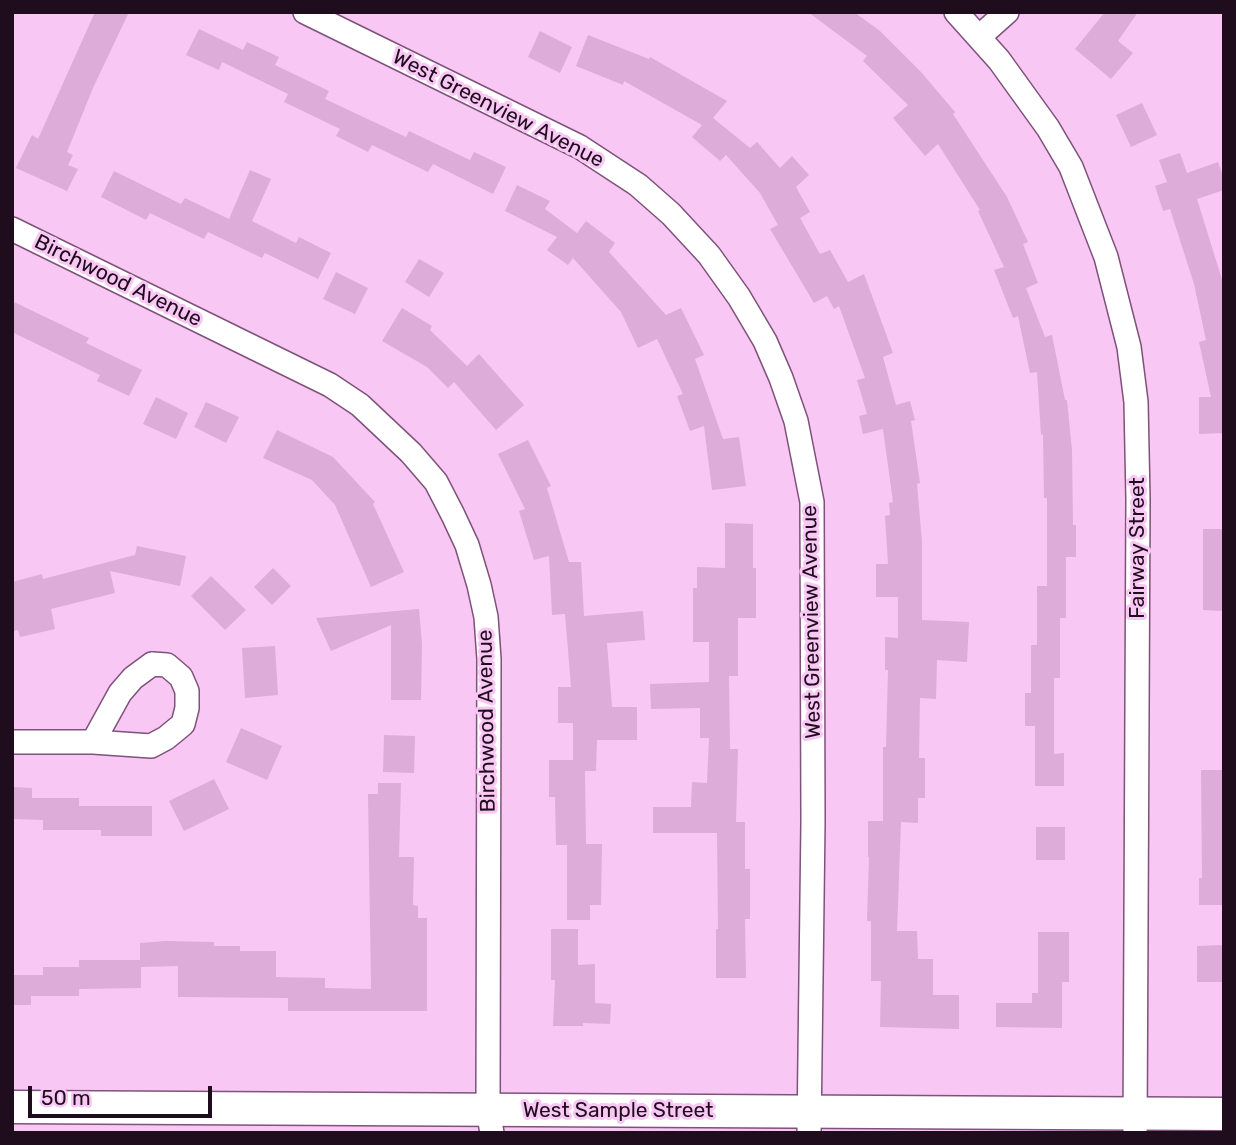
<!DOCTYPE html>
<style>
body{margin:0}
#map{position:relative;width:1236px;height:1145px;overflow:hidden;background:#f9c7f4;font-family:Rubik,sans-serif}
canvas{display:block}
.frame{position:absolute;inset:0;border:14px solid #1f0d1d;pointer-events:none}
.scale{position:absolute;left:28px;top:1086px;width:184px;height:32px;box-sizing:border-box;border:4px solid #1f0d1d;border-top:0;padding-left:9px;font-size:21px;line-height:24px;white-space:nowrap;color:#1f0d1d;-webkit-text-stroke:5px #f9c7f4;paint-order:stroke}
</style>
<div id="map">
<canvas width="1236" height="1145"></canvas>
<div class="frame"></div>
<div class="scale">50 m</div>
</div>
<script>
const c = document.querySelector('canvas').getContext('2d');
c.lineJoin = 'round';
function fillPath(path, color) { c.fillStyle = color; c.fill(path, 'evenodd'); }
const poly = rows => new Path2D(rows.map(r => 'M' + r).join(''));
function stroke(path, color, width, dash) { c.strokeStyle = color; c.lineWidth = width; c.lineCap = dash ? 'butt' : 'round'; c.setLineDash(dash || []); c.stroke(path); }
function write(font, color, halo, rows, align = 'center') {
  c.font = font + ' Rubik,sans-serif'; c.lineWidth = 6; c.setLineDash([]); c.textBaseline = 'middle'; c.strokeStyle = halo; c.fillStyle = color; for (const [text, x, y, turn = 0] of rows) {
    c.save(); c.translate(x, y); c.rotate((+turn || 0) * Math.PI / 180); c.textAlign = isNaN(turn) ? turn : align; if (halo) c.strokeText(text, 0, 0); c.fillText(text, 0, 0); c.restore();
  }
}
const building = poly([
 [95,12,129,12,93,88,67,152,73,155,68,165,78,169,67,191,16,168,32,135,38,139],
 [808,12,854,12,880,31,921,72,955,112,953,114,1007,197,1028,242,1023,244,1038,283,1026,288,1045,337,1052,335,1065,400,1067,400,1072,450,1073,525,1076,525,1076,557,1066,557,1066,618,1060,618,1060,678,1054,678,1054,754,1064,753,1064,786,1035,786,1035,726,1025,726,1025,693,1031,693,1031,645,1037,645,1037,586,1047,586,1047,498,1044,498,1043,434,1041,435,1037,372,1030,373,1018,316,1013,318,994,270,1004,267,978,211,980,210,938,144,925,156,893,118,908,105,863,61,867,56],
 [1105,12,1138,12,1118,41,1133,53,1111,79,1075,49],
 [199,29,243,50,247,42,279,57,275,65,329,91,325,99,406,137,409,131,470,160,474,152,506,167,493,194,433,164,428,172,372,145,368,152,336,136,340,129,284,102,288,94,222,62,219,70,186,55],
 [540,31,572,47,560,73,528,57],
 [588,35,649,59,650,57,727,101,713,118,750,148,757,142,780,168,792,156,809,175,796,187,810,212,800,218,820,254,830,250,848,282,864,274,893,353,883,357,896,405,910,401,915,420,911,421,920,483,917,484,922,542,922,620,969,622,967,662,937,660,936,699,920,698,919,758,925,758,925,798,918,798,918,823,901,822,897,931,917,931,918,959,933,959,933,995,959,995,959,1029,880,1027,881,981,871,981,871,921,867,921,869,857,868,857,868,821,883,821,883,747,886,747,888,670,885,670,885,637,898,638,898,597,876,597,876,564,888,564,885,516,890,515,889,503,893,502,883,429,863,434,859,416,867,414,857,380,865,378,839,306,834,309,827,296,814,303,770,229,778,225,760,193,726,155,720,161,692,137,702,125,624,81,623,85,576,66],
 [1142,103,1157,135,1131,147,1116,115],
 [1180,153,1187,173,1218,162,1224,179,1224,190,1197,199,1224,286,1224,433,1199,434,1199,397,1211,397,1199,342,1206,340,1194,284,1170,209,1163,211,1155,186,1167,182,1159,160],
 [250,170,271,179,252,221,296,243,299,237,331,253,318,279,265,253,262,258,208,232,204,239,150,213,146,220,101,197,114,171,181,204,185,198,229,219],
 [517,185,550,201,545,209,577,233,586,221,615,243,609,252,666,315,681,308,704,355,695,359,723,439,739,437,746,486,712,490,704,426,690,431,677,396,683,394,657,339,638,348,621,312,573,258,568,265,547,250,557,237,505,211],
 [419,259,444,273,429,297,405,282],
 [336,272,368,288,355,314,323,299],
 [12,301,89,338,86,343,142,370,129,396,97,381,100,375,12,332],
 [402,308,432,326,430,330,467,366,479,354,524,405,496,430,454,382,448,388,427,367,382,341],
 [156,397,188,413,176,439,143,424],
 [206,402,239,417,226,443,194,427],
 [277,430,333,457,375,502,373,504,404,572,371,587,335,505,312,480,263,458],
 [528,440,551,486,547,488,569,562,581,562,584,616,643,611,645,640,607,643,612,707,637,707,637,740,597,740,596,771,585,771,586,844,602,844,601,905,590,905,590,920,567,920,567,845,556,845,555,797,549,797,549,760,573,760,573,723,558,723,558,687,571,687,565,614,552,615,549,556,534,560,519,511,525,509,498,454],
 [725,523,753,524,753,568,756,568,756,618,738,618,738,676,729,676,730,749,738,749,736,822,745,822,745,869,750,869,750,919,745,919,746,978,716,978,716,929,718,929,717,833,653,833,653,807,691,807,692,782,707,783,709,738,700,738,700,708,651,709,650,684,709,682,709,642,693,642,693,588,697,588,697,567,725,568],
 [1203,529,1224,529,1224,611,1203,610],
 [137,546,186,556,180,586,110,571,115,593,51,609,55,629,20,637,18,630,12,631,12,582,42,574,43,579,135,555],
 [273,568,291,586,272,605,254,587],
 [211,576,246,610,225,630,191,596],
 [419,609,422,644,421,700,391,700,391,625,331,651,316,618],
 [275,646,278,695,245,698,242,648],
 [241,728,282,746,267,780,226,762],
 [384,735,415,736,414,773,383,772],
 [1201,770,1224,770,1224,905,1199,905,1199,878,1202,878],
 [214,779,229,809,184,831,169,801],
 [378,783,401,783,399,857,414,857,413,905,418,906,418,918,427,918,427,1011,288,1011,288,998,178,997,178,966,141,967,141,988,79,989,79,996,31,996,31,1005,12,1005,12,975,43,975,43,967,79,967,79,960,140,960,140,943,165,941,214,942,214,946,240,946,240,951,276,951,276,977,325,978,325,988,371,989,368,794,378,794],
 [12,787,32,788,32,798,79,798,79,806,152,806,152,836,101,836,101,830,43,830,43,820,12,819],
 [1036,827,1065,827,1065,860,1036,860],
 [551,929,578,929,578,965,595,964,595,1003,611,1004,610,1024,583,1023,583,1026,553,1026,555,980,551,980],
 [1038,932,1069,932,1069,982,1062,982,1062,1028,996,1027,996,1003,1032,1003,1032,993,1038,993],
 [1224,945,1224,982,1197,982,1197,946]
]);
const street = poly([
 [305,12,580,147,638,185,671,214,709,255,739,297,765,341,781,378,796,421,812,502,813,822,809,1133],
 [956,12,999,60,1048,128,1071,167,1106,257,1129,347,1136,402,1138,499,1135,1133],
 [979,37,1007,12],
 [12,229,330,385,360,405,411,453,436,482,453,515,467,545,479,585,486,617,489,659,488,1110,492,1133],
 [152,664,167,665,181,677,187,691,187,708,183,724,166,738,151,746,93,742,120,693,133,678,152,664],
 [12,742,93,742]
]);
const secondary = poly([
 [12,1107,1224,1114]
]);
const streetNames = [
 ["West Greenview Avenue",498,109,27],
 ["Birchwood Avenue",118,281,26],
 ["Fairway Street",1138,548,-90],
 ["West Greenview Avenue",812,622,-91],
 ["Birchwood Avenue",487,721,-91],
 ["West Sample Street",618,1111]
];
fillPath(building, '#ddacd8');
stroke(street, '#7e527a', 26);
stroke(secondary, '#7e527a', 35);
stroke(street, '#fff', 23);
stroke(secondary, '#fff', 32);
write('21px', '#1f0d1d', '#f9c7f4', streetNames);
</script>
